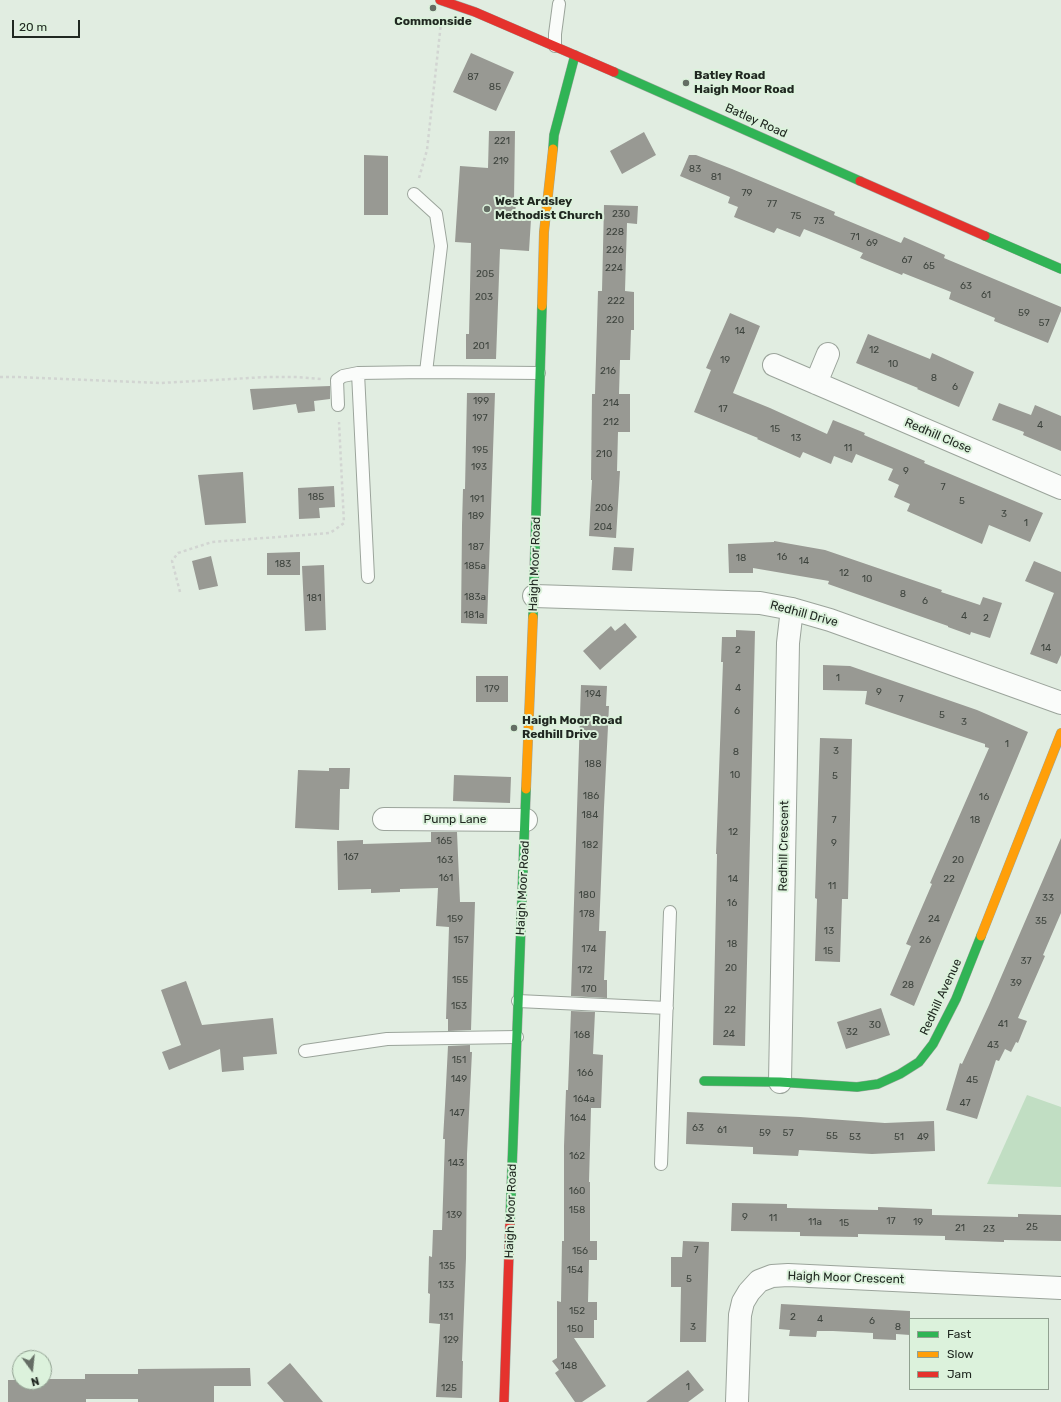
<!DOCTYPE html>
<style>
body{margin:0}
#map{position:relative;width:1061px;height:1402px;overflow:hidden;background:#e1ede1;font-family:Rubik,sans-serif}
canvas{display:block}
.legend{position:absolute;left:909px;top:1318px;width:140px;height:72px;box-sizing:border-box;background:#dcf2dc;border:1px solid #91a191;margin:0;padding:5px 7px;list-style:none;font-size:12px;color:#202821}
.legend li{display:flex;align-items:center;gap:8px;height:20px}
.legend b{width:20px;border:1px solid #91a191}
.north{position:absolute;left:12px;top:1350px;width:40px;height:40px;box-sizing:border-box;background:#dcf2dc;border:1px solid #91a191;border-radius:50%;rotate:165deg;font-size:11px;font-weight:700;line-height:16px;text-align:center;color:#202821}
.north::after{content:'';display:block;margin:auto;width:14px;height:18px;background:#646d64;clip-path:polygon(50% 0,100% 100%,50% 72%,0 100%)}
.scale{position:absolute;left:12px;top:20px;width:68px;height:18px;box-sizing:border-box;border:2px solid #202821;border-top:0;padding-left:5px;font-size:12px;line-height:14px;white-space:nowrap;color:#202821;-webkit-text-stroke:3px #dcf2dc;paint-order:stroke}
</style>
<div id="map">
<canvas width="1061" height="1402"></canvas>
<ul class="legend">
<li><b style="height:5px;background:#30b455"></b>Fast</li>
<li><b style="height:5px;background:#ff9f0a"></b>Slow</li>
<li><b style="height:5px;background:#e5322d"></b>Jam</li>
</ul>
<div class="north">N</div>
<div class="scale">20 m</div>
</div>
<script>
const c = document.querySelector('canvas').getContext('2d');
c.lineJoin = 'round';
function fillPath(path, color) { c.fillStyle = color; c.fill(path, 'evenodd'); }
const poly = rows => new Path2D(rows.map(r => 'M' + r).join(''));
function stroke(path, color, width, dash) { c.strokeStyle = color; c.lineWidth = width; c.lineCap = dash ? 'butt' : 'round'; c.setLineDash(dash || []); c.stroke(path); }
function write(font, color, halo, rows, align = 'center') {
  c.font = font + ' Rubik,sans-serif'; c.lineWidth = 4; c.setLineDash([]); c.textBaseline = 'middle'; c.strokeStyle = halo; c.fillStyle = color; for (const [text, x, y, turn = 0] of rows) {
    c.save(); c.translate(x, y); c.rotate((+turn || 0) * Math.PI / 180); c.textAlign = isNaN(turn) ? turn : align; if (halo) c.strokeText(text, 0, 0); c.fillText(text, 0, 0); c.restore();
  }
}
const green = poly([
 [1027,1095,1061,1107,1061,1187,987,1184]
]);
const building = poly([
 [471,53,514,72,496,111,453,92],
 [489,131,515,131,514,200,516,200,515,218,531,219,529,251,500,249,496,359,466,359,466,334,469,334,471,243,455,242,460,166,488,168],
 [644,132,656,155,622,174,610,151],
 [364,155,388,156,388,215,364,215],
 [689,155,696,155,732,169,835,212,834,215,901,243,904,237,945,255,944,258,1061,307,1061,311,1048,343,994,321,995,318,949,299,951,292,903,273,902,275,860,258,863,253,824,237,804,229,800,237,777,228,774,233,734,217,738,207,728,203,730,197,680,176],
 [604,205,638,206,637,224,627,223,625,291,634,292,634,330,631,330,630,360,620,360,619,394,630,394,630,432,618,432,617,471,620,471,616,538,589,536,592,480,591,480,592,394,595,394,598,291,602,291],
 [730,313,760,326,733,393,770,408,827,434,833,420,865,433,864,435,925,461,924,463,1043,513,1030,542,989,525,982,544,907,511,910,504,894,497,899,485,888,480,893,469,856,454,852,463,834,456,831,464,803,452,800,458,757,439,758,438,694,412,711,370,706,368],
 [868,334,930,359,932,353,974,372,959,407,917,389,918,388,856,363],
 [330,386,330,399,314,401,315,411,298,413,296,404,253,410,250,389],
 [467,393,495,393,487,624,461,623,462,525,463,489,465,489],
 [999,403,1031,415,1035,405,1061,416,1061,451,1023,435,1024,432,992,420],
 [243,472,246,523,205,525,198,475],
 [334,486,335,507,319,508,320,518,299,519,298,488],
 [774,541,825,550,942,590,941,592,980,605,983,597,1002,603,990,638,971,632,970,635,948,627,948,626,828,584,829,581,753,568,753,573,729,573,728,544,774,542],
 [614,547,634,548,632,571,612,570],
 [300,552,300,575,267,575,267,553],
 [211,556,218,586,199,590,192,561],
 [1034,561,1061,572,1061,655,1057,664,1030,654,1054,593,1025,581],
 [324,565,326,630,305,631,302,566],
 [625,623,637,637,600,670,583,651,611,626,615,631],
 [736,630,755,631,745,1046,713,1045,717,854,716,854,723,662,721,662,722,637,736,637],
 [823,665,850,666,977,710,1028,732,914,1006,890,995,911,946,906,944,932,884,930,883,989,748,985,747,985,744,865,704,867,691,823,690],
 [476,676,508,676,508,702,476,702],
 [581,685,607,686,606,706,609,706,604,807,599,931,606,931,604,980,607,980,607,998,571,996],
 [820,738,852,739,848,899,842,899,840,962,815,961,817,899,815,898],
 [329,768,350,768,349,789,340,789,339,830,295,828,298,770,329,771],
 [454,775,511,777,510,803,453,801],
 [431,832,457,832,460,902,475,902,471,1030,448,1031,448,1019,446,1019,449,927,436,926,438,888,400,889,400,892,371,893,371,889,338,890,337,841,363,840,363,844,431,842],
 [1061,838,1061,913,1043,955,1045,956,1018,1018,1027,1021,1018,1043,1016,1042,1011,1052,1005,1049,999,1061,996,1060,977,1119,946,1110,960,1063,962,1064,989,1005],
 [186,981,202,1025,273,1018,277,1054,243,1057,244,1070,222,1072,220,1049,169,1070,162,1052,181,1045,161,990],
 [881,1008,890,1035,846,1049,837,1022],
 [571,1011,595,1012,593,1054,603,1055,601,1108,591,1108,589,1182,590,1182,590,1241,597,1241,597,1260,589,1260,588,1302,597,1302,597,1320,594,1320,594,1338,574,1338,606,1386,582,1402,575,1402,555,1373,559,1370,552,1361,557,1358,557,1301,561,1302,562,1241,564,1241,564,1146,566,1090,568,1090],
 [470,1045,470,1052,472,1052,467,1154,466,1258,462,1361,463,1361,462,1398,436,1397,440,1324,429,1323,430,1294,428,1293,429,1256,432,1257,433,1230,442,1230,445,1139,443,1139,445,1105,448,1046],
 [687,1112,800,1117,885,1123,934,1121,935,1151,872,1154,799,1150,798,1156,753,1154,753,1147,686,1144],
 [732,1203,787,1204,787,1208,878,1210,878,1207,932,1209,932,1215,1018,1217,1018,1214,1061,1215,1061,1241,1004,1240,1004,1242,945,1240,945,1236,858,1234,858,1237,800,1236,800,1232,731,1231],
 [683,1241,709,1242,706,1342,680,1342,681,1287,671,1287,671,1257,682,1257],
 [781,1304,910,1311,910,1335,896,1334,896,1340,873,1339,873,1333,833,1331,817,1331,816,1337,789,1336,790,1330,779,1329],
 [290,1363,323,1402,284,1402,267,1383],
 [250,1368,251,1386,214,1386,214,1402,138,1402,138,1399,86,1399,86,1402,8,1402,8,1380,20,1380,20,1382,44,1382,44,1379,85,1379,85,1374,138,1374,138,1369],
 [688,1370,704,1390,688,1402,646,1402]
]);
const path = poly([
 [419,178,427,150,441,23],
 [0,377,18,377,161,383,267,377,298,377,321,379],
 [180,592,172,561,178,553,212,542,330,533,344,523,339,422]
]);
const lane = poly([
 [555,46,555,34,559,4],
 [414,194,436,214,441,246,426,372],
 [358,373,368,577],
 [338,405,337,380,343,376,358,373,426,372,539,373],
 [518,1001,667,1008],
 [305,1051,387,1039,517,1037],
 [661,1164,670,912]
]);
const street = poly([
 [774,365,1061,488],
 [816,383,828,354],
 [534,596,760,603,792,609,830,620,1061,703],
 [384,819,526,820],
 [780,1082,788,643,792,609],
 [737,1402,740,1315,743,1302,749,1292,759,1281,772,1276,788,1275,1061,1288]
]);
const fast = poly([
 [614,72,860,181],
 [553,149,554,135,575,55],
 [985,236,1061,269],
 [533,617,542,306],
 [704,1081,780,1082,857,1087,878,1084,900,1074,919,1062,933,1044,956,999,981,936],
 [510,1222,526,789]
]);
const slow = poly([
 [542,306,544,232,553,149],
 [526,789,533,617],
 [981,936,1061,733]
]);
const jam = poly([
 [440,0,475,12,614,72],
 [860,181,985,236],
 [504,1402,510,1222]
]);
const markers = [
 [433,8,4,"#646d64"],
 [686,83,4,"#646d64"],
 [487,209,4,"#646d64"],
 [514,728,4,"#646d64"]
];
const numberNames = [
 ["87",473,77],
 ["85",495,87],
 ["221",502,141],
 ["219",501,161],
 ["83",695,169],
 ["81",716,177],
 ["79",747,193],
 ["77",772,204],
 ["230",621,214],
 ["75",796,216],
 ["73",819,221],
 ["228",615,232],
 ["71",855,237],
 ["69",872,243],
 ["226",615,250],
 ["67",907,260],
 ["65",929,266],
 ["224",614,268],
 ["205",485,274],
 ["63",966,286],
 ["61",986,295],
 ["203",484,297],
 ["222",616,301],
 ["59",1024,313],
 ["220",615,320],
 ["57",1044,323],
 ["14",740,331],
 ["201",481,346],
 ["12",874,350],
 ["19",725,360],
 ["10",893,364],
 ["216",608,371],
 ["8",934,378],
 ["6",955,387],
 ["199",481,401],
 ["214",611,403],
 ["17",723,409],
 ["197",480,418],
 ["212",611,422],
 ["4",1040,425],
 ["15",775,429],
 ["13",796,438],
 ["11",848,448],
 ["195",480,450],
 ["210",604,454],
 ["193",479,467],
 ["9",906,471],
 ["7",943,487],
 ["185",316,497],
 ["191",477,499],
 ["5",962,501],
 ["206",604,508],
 ["3",1004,514],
 ["189",476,516],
 ["1",1026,523],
 ["204",603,527],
 ["187",476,547],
 ["16",782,557],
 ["18",741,558],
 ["14",804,561],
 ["183",283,564],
 ["185a",475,566],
 ["12",844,573],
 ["10",867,579],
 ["8",903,594],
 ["183a",475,597],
 ["181",314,598],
 ["6",925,601],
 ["181a",474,615],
 ["4",964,616],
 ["2",986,618],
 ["14",1046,648],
 ["2",738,650],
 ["1",838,678],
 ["4",738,688],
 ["179",492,689],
 ["9",879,692],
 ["194",593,694],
 ["7",901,699],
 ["6",737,711],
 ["5",942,715],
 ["3",964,722],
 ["1",1007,744],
 ["3",836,751],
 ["8",736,752],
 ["188",593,764],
 ["10",735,775],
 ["5",835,776],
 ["186",591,796],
 ["16",984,797],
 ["184",590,815],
 ["7",834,820],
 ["18",975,820],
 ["12",733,832],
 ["165",444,841],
 ["9",834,843],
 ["182",590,845],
 ["167",351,857],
 ["163",445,860],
 ["20",958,860],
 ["161",446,878],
 ["14",733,879],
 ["22",949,879],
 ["11",832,886],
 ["180",587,895],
 ["33",1048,898],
 ["16",732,903],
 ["178",587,914],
 ["159",455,919],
 ["24",934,919],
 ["35",1041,921],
 ["13",829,931],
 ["157",461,940],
 ["26",925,940],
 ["18",732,944],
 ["174",589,949],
 ["15",828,951],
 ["37",1026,961],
 ["20",731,968],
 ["172",585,970],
 ["155",460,980],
 ["39",1016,983],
 ["28",908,985],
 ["170",589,989],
 ["153",459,1006],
 ["22",730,1010],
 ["41",1003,1024],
 ["30",875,1025],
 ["32",852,1032],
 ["24",729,1034],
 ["168",582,1035],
 ["43",993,1045],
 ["151",459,1060],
 ["166",585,1073],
 ["149",459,1079],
 ["45",972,1080],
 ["164a",584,1099],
 ["47",965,1103],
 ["147",457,1113],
 ["164",578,1118],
 ["63",698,1128],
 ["61",722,1130],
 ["59",765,1133],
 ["57",788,1133],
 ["55",832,1136],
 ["53",855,1137],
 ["51",899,1137],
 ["49",923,1137],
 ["162",577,1156],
 ["143",456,1163],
 ["160",577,1191],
 ["158",577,1210],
 ["139",454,1215],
 ["9",745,1217],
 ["11",773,1218],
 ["17",891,1221],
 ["11a",815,1222],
 ["19",918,1222],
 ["15",844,1223],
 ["25",1032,1227],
 ["21",960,1228],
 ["23",989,1229],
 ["7",696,1250],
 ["156",580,1251],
 ["135",447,1266],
 ["154",575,1270],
 ["5",689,1279],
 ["133",446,1285],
 ["152",577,1311],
 ["131",446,1317],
 ["2",793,1317],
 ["4",820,1319],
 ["6",872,1321],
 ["3",693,1327],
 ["8",898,1327],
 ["150",575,1329],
 ["129",451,1340],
 ["148",569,1366],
 ["1",688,1387],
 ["125",449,1388]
];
const poiNames = [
 ["Commonside",433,22,"center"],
 ["Batley Road",694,76],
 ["Haigh Moor Road",694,90],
 ["West Ardsley",495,202],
 ["Methodist Church",495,216],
 ["Haigh Moor Road",522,721],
 ["Redhill Drive",522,735]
];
const streetNames = [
 ["Batley Road",756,121,24],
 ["Redhill Close",938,436,23],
 ["Haigh Moor Road",535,564,-88],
 ["Redhill Drive",804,614,15],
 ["Pump Lane",455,820],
 ["Redhill Crescent",784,846,-89],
 ["Haigh Moor Road",523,888,-87],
 ["Redhill Avenue",941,997,-65],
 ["Haigh Moor Road",511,1211,-88],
 ["Haigh Moor Crescent",846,1278,2]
];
fillPath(green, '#c1dec3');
fillPath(building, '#989993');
stroke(lane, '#9ba49b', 14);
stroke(street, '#9ba49b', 24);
stroke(fast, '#9ba49b', 10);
stroke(slow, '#9ba49b', 10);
stroke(jam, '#9ba49b', 10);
stroke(path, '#d2d5d2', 2.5, [3, 3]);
stroke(lane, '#fafcfa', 12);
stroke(street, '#fafcfa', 22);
stroke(fast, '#30b455', 9);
stroke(slow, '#ff9f0a', 9);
stroke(jam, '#e5322d', 9);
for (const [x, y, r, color] of markers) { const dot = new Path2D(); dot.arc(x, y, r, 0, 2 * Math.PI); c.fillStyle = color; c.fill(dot); stroke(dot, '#dcf2dc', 1.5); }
write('10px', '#3e443e', null, numberNames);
write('bold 12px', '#202821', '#dcf2dc', poiNames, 'left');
write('12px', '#202821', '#dcf2dc', streetNames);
</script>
